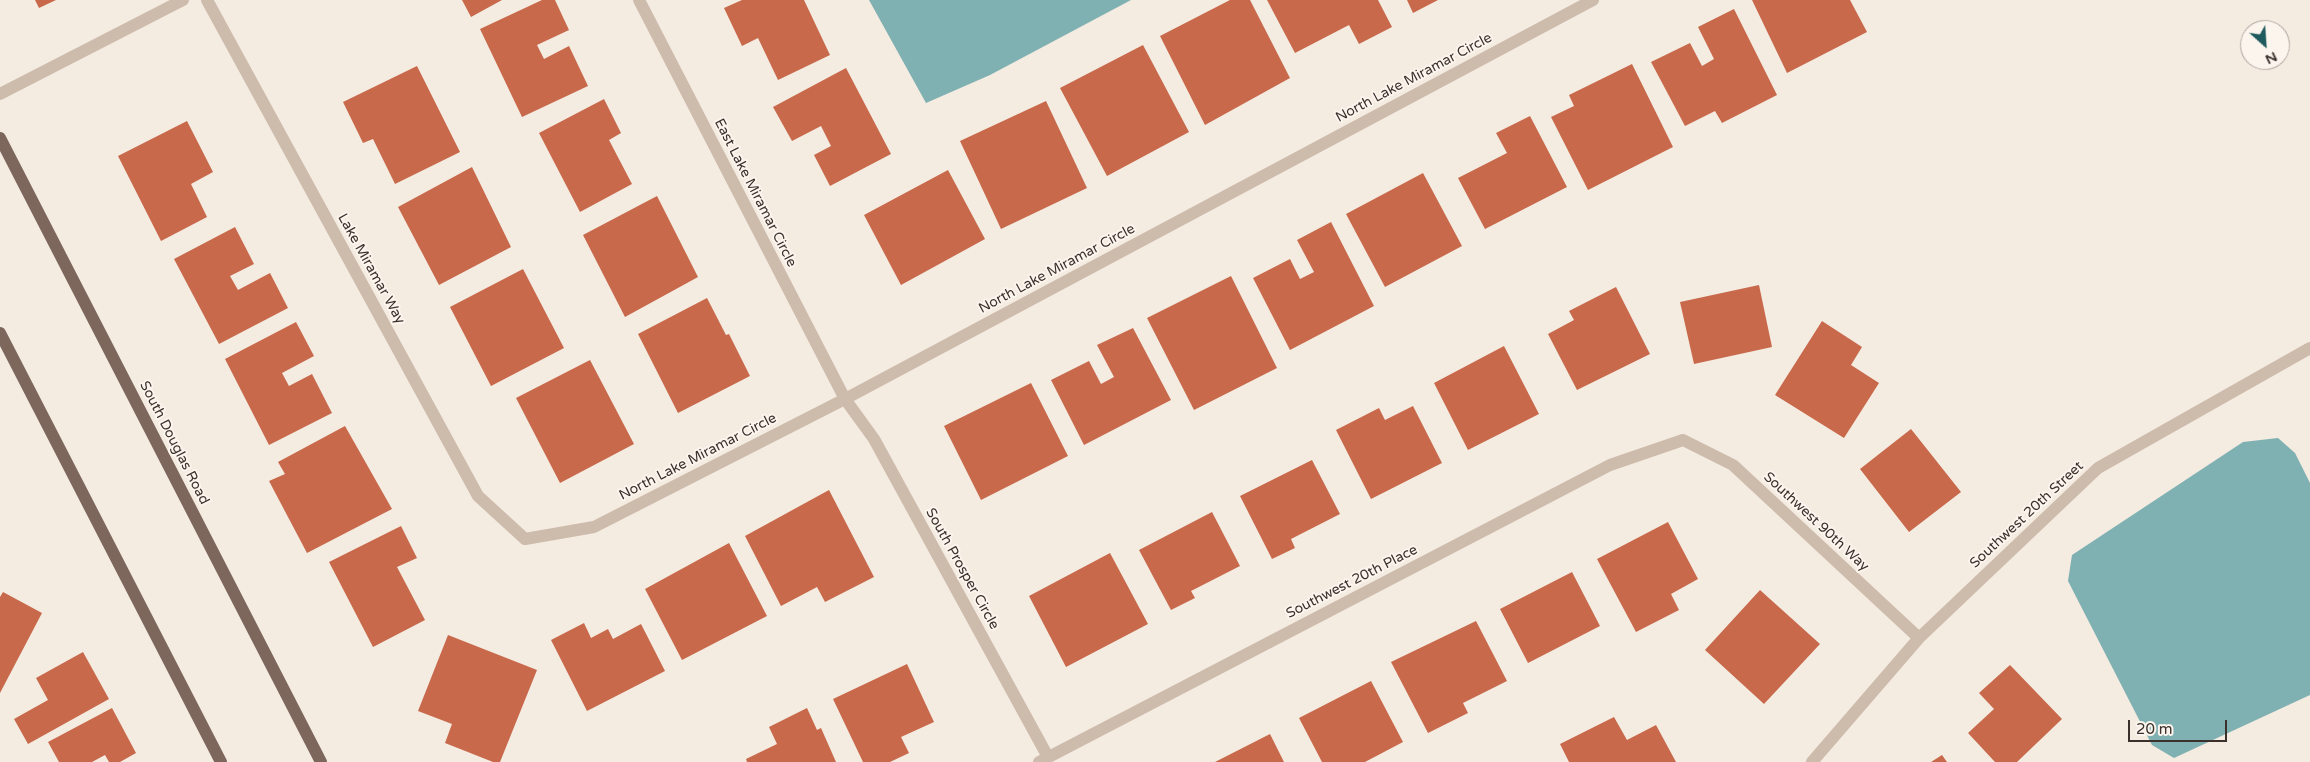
<!DOCTYPE html>
<style>
body{margin:0}
#map{position:relative;width:2310px;height:762px;overflow:hidden;background:#f4ebe1;font-family:"Varela Round",sans-serif}
canvas{display:block}
.north{position:absolute;left:2240px;top:20px;width:50px;height:50px;box-sizing:border-box;background:#fbf5ee;border:1px solid #aea6a0;border-radius:50%;rotate:154deg;font-size:14px;font-weight:700;line-height:20px;text-align:center;color:#3b302b}
.north::after{content:'';display:block;margin:auto;width:18px;height:22px;background:#1f5a5e;clip-path:polygon(50% 0,100% 100%,50% 72%,0 100%)}
.scale{position:absolute;left:2128px;top:720px;width:99px;height:22px;box-sizing:border-box;border:2px solid #3b302b;border-top:0;padding-left:6px;font-size:15px;line-height:18px;white-space:nowrap;color:#3b302b;-webkit-text-stroke:4px #fbf5ee;paint-order:stroke}
</style>
<div id="map">
<canvas width="2310" height="762"></canvas>
<div class="north">N</div>
<div class="scale">20 m</div>
</div>
<script>
const c = document.querySelector('canvas').getContext('2d');
c.lineJoin = 'round';
function fillPath(path, color) { c.fillStyle = color; c.fill(path, 'evenodd'); }
const poly = rows => new Path2D(rows.map(r => 'M' + r).join(''));
function stroke(path, color, width, dash) { c.strokeStyle = color; c.lineWidth = width; c.lineCap = dash ? 'butt' : 'round'; c.setLineDash(dash || []); c.stroke(path); }
function write(font, color, halo, rows, align = 'center') {
  c.font = font + ' "Varela Round",sans-serif'; c.lineWidth = 4; c.setLineDash([]); c.textBaseline = 'middle'; c.strokeStyle = halo; c.fillStyle = color; for (const [text, x, y, turn = 0] of rows) {
    c.save(); c.translate(x, y); c.rotate((+turn || 0) * Math.PI / 180); c.textAlign = isNaN(turn) ? turn : align; if (halo) c.strokeText(text, 0, 0); c.fillText(text, 0, 0); c.restore();
  }
}
const water = poly([
 [869,0,1131,0,990,75,926,103],
 [2278,438,2295,453,2310,483,2310,695,2174,758,2152,745,2068,581,2072,555,2243,442]
]);
const building = poly([
 [35,0,56,0,39,8],
 [462,0,502,0,471,17],
 [542,0,555,0,569,30,537,45,544,59,569,46,588,86,522,117,480,29],
 [742,0,804,0,830,55,778,80,758,38,742,46,724,8],
 [1230,0,1250,0,1290,78,1205,125,1160,36],
 [1267,0,1378,0,1392,27,1359,44,1349,25,1295,53],
 [1407,0,1438,0,1413,13],
 [1752,0,1850,0,1867,32,1787,73],
 [1734,9,1777,95,1722,123,1715,111,1685,126,1651,62,1690,43,1702,66,1714,59,1698,27],
 [1143,45,1189,132,1107,176,1060,88],
 [1632,64,1673,147,1588,190,1551,117,1574,106,1569,95],
 [417,66,460,152,395,184,373,139,363,143,343,102],
 [846,68,891,154,830,186,814,155,831,146,821,126,792,141,773,107],
 [604,99,621,133,609,140,632,184,580,212,539,133],
 [1046,101,1087,188,1001,229,960,141],
 [1530,116,1567,187,1485,229,1458,178,1507,153,1496,133],
 [187,121,213,172,191,184,207,217,161,241,118,156],
 [472,167,511,247,439,285,398,207],
 [948,170,985,239,901,285,864,215],
 [1423,173,1462,246,1385,287,1346,214],
 [657,196,698,277,625,317,583,235],
 [1331,222,1374,306,1290,350,1253,278,1290,259,1300,279,1314,272,1297,240],
 [235,227,254,264,230,276,238,290,270,273,288,308,219,344,174,259],
 [523,269,564,348,491,386,450,307],
 [1231,276,1277,368,1194,410,1147,318],
 [1759,285,1772,347,1694,364,1680,302],
 [1616,287,1650,354,1577,390,1548,334,1574,320,1569,311],
 [707,298,726,335,729,334,750,376,678,413,638,334],
 [1822,321,1862,347,1851,365,1879,383,1844,438,1775,395],
 [296,322,314,356,282,373,289,386,312,374,332,413,269,445,225,359],
 [1133,328,1171,400,1084,445,1051,380,1089,361,1101,384,1114,377,1097,345],
 [1504,346,1539,414,1468,450,1434,383],
 [590,360,634,444,560,483,516,398],
 [1031,383,1068,456,981,500,944,426],
 [1413,406,1442,463,1371,499,1336,430,1379,408,1385,420],
 [345,426,392,509,307,553,269,481,285,474,278,462],
 [1911,429,1961,492,1909,532,1860,469],
 [1312,460,1340,514,1291,539,1295,548,1272,559,1240,496],
 [829,490,874,577,825,602,817,587,781,606,745,536],
 [1212,512,1240,566,1191,591,1195,598,1171,610,1139,550],
 [1668,522,1698,579,1671,594,1679,610,1636,632,1597,559],
 [401,526,417,558,397,567,425,620,373,647,329,562],
 [729,543,767,616,682,660,645,589],
 [1110,553,1148,624,1066,667,1029,596],
 [1572,572,1600,626,1528,663,1500,609],
 [1760,590,1820,644,1764,704,1705,650],
 [3,592,42,613,0,693,0,597],
 [1476,621,1507,681,1463,703,1468,713,1428,733,1391,662],
 [584,623,591,638,608,629,613,639,641,624,665,671,587,711,551,640],
 [448,635,537,670,500,762,493,762,445,743,452,724,418,711],
 [83,652,109,699,28,744,14,719,48,700,36,678],
 [907,664,934,722,901,737,909,753,890,762,863,762,833,699],
 [2010,665,2062,719,2017,762,1995,762,1968,733,1994,709,1979,693],
 [1371,681,1403,742,1365,762,1322,762,1299,718],
 [112,708,136,753,120,762,109,762,105,755,92,762,59,762,48,742],
 [807,708,817,730,821,728,836,762,747,762,746,759,777,744,769,727],
 [1614,717,1627,740,1656,725,1676,762,1569,762,1560,744],
 [1270,734,1284,762,1215,762],
 [1942,755,1947,762,1931,762]
]);
const minor = poly([
 [207,0,478,496,525,539,594,527,845,399,1593,0],
 [639,0,845,399,874,439,1048,757],
 [0,94,183,0],
 [1039,762,1610,465,1683,440,1733,465,1919,638],
 [1812,762,1919,638,2098,468,2310,348]
]);
const major = poly([
 [0,138,321,762],
 [0,333,221,762]
]);
const streetNames = [
 ["North Lake Miramar Circle",1414,78,-28],
 ["East Lake Miramar Circle",755,193,63],
 ["Lake Miramar Way",371,269,61],
 ["North Lake Miramar Circle",1057,269,-28],
 ["South Douglas Road",174,443,63],
 ["North Lake Miramar Circle",698,457,-27],
 ["Southwest 20th Street",2027,515,-43],
 ["Southwest 90th Way",1816,522,43],
 ["South Prosper Circle",962,569,61],
 ["Southwest 20th Place",1352,582,-27]
];
fillPath(water, '#7fb0b2');
fillPath(building, '#c8694b');
stroke(minor, '#cdbbac', 12);
stroke(major, '#7d675c', 12);
write('14px', '#3b302b', '#fbf5ee', streetNames);
</script>
